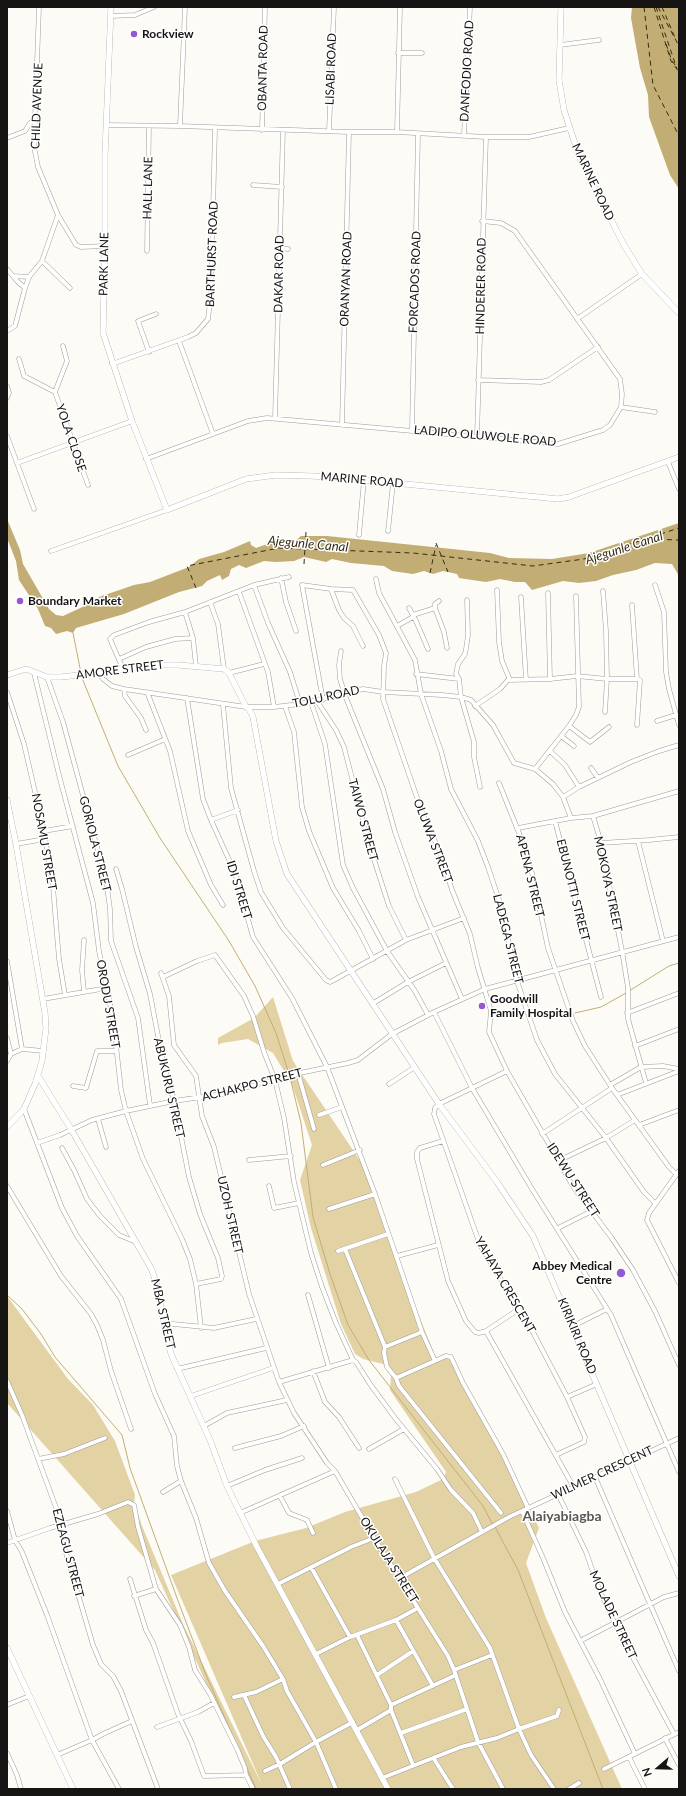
<!DOCTYPE html>
<style>
body{margin:0}
#map{position:relative;width:686px;height:1796px;overflow:hidden;background:#fdfbf5;font-family:Lato,sans-serif}
canvas{display:block}
.frame{position:absolute;inset:0;border:8px solid #161513;pointer-events:none}
.north{position:absolute;left:638px;top:1748px;width:40px;height:40px;-webkit-text-stroke:3px #fff;paint-order:stroke;rotate:250deg;font-size:11px;font-weight:700;line-height:16px;text-align:center;color:#161513}
.north::after{content:'';display:block;margin:auto;width:14px;height:18px;background:#161513;clip-path:polygon(50% 0,100% 100%,50% 72%,0 100%)}
</style>
<div id="map">
<canvas width="686" height="1796"></canvas>
<div class="frame"></div>
<div class="north">N</div>
</div>
<script>
const c = document.querySelector('canvas').getContext('2d');
c.lineJoin = 'round';
function fillPath(path, color) { c.fillStyle = color; c.fill(path, 'evenodd'); }
const poly = rows => new Path2D(rows.map(r => 'M' + r).join(''));
function stroke(path, color, width, dash) { c.strokeStyle = color; c.lineWidth = width; c.lineCap = dash ? 'butt' : 'round'; c.setLineDash(dash || []); c.stroke(path); }
function write(font, color, halo, rows, align = 'center') {
  c.font = font + ' Lato,sans-serif'; c.lineWidth = 3; c.setLineDash([]); c.textBaseline = 'middle'; c.strokeStyle = halo; c.fillStyle = color; for (const [text, x, y, turn = 0] of rows) {
    c.save(); c.translate(x, y); c.rotate((+turn || 0) * Math.PI / 180); c.textAlign = isNaN(turn) ? turn : align; if (halo) c.strokeText(text, 0, 0); c.fillText(text, 0, 0); c.restore();
  }
}
const green = poly([
 [273,997,293,1061,363,1165,407,1286,436,1358,446,1353,509,1469,539,1528,526,1563,546,1618,622,1789,254,1789,155,1570,7,1403,7,1296,68,1379,93,1405,115,1441,135,1495,134,1503,142,1526,183,1624,263,1787,171,1575,255,1541,306,1528,345,1512,416,1492,443,1479,446,1472,390,1390,391,1376,383,1364,363,1359,355,1354,341,1324,311,1228,300,1180,312,1145,292,1084,273,1053,248,1039,222,1043,218,1045,218,1038,254,1018]
]);
const water = poly([
 [632,7,679,7,679,189,670,175,649,117,648,95,640,68,631,18],
 [7,519,20,550,23,564,49,609,56,615,63,616,91,603,99,597,134,585,150,582,189,567,199,559,224,552,250,541,251,545,256,548,270,543,272,539,282,539,287,543,295,541,301,536,327,536,423,546,490,553,509,558,552,559,589,553,679,523,679,576,672,564,655,563,636,570,613,575,596,581,579,583,563,581,532,590,525,582,515,582,500,579,486,582,459,578,457,574,443,571,433,574,424,571,413,574,392,571,384,566,351,563,332,559,326,562,304,557,294,561,276,562,264,561,246,568,239,565,231,569,229,576,222,580,220,575,207,581,202,586,179,592,124,614,76,628,73,633,67,631,56,634,51,628,45,626,38,609,19,580,16,561,7,538]
]);
const stream = poly([
 [73,633,81,673],
 [82,678,118,766,160,838,229,941,255,986,276,1033,289,1074],
 [629,991,669,966,679,963],
 [575,1013,601,1007,626,993],
 [290,1077,301,1123,313,1217,330,1274,348,1325,369,1360,483,1506,493,1525],
 [7,1295,22,1309,41,1334,55,1357,122,1435,130,1468,177,1598,206,1675,235,1741],
 [495,1527,518,1570,603,1789],
 [247,1768,256,1789]
]);
const ferry = poly([
 [644,7,653,85,679,136],
 [654,7,671,61,679,72],
 [656,7,677,69],
 [658,7,679,46],
 [662,7,676,40],
 [666,44,672,61,676,66],
 [639,538,644,539],
 [649,539,679,540],
 [436,543,448,572],
 [304,564,306,532],
 [430,573,436,545],
 [196,588,187,566,279,548,413,553,533,566,584,559,679,528]
]);
const street = poly([
 [111,16,135,15,154,7],
 [560,45,599,40],
 [398,53,422,53],
 [106,125,180,126,349,132,397,132,486,137,529,137,569,128],
 [180,126,185,7],
 [262,130,265,7],
 [329,131,334,7],
 [397,132,400,7],
 [464,135,470,7],
 [7,138,25,131,30,123,34,121],
 [253,185,282,187],
 [58,215,76,245,81,247,105,246],
 [279,248,288,249],
 [147,251,149,126],
 [42,261,70,288],
 [7,269,17,281,25,288],
 [13,276,29,277],
 [577,319,642,274],
 [7,331,15,326,25,288,29,277,42,261,58,215,38,167,34,147,39,7],
 [179,341,213,434],
 [63,346,67,361,55,392,88,485],
 [149,352,138,321,156,314],
 [19,359,24,376,55,392],
 [112,364,188,337,196,333,208,319,211,294,215,128],
 [478,380,541,382,549,380,598,347],
 [7,386,9,393,7,398],
 [621,407,655,412],
 [275,418,283,130],
 [342,425,349,132],
 [412,430,418,134],
 [7,436,34,509],
 [477,436,486,137],
 [146,459,248,421,267,418,558,444,603,430,610,425,621,407,622,394,620,379,515,231,501,223,482,221],
 [668,462,679,489],
 [17,463,132,421],
 [388,531,393,483],
 [359,535,364,480],
 [51,551,167,510],
 [281,578,286,602,296,631],
 [376,579,379,593,415,660,421,694,441,751,451,789,478,841,488,867,504,915,514,972,537,1040,555,1074,606,1138,644,1192,655,1203],
 [254,585,268,623,290,672,300,704],
 [655,585,664,612,666,672,669,689,679,725],
 [331,589,339,610,344,618,353,626,363,646],
 [497,590,499,642,502,661,510,680],
 [603,591,606,631,607,679,605,712],
 [239,592,268,672,274,707],
 [548,593,550,679],
 [521,597,526,680],
 [467,600,468,635,466,649,465,654,458,664,456,674,459,679,461,697,474,742,474,757,480,787],
 [210,602,218,624,224,669],
 [632,605,637,679,640,680,637,725],
 [409,608,416,621,428,649],
 [435,608,444,632,447,648],
 [185,612,193,638,196,666],
 [413,615,435,608,435,604,439,601],
 [397,626,413,617],
 [341,651,339,665,340,679,346,698,383,789,395,832,418,897,462,999],
 [119,659,146,647,175,639,193,638],
 [123,669,110,639,114,635,149,622,185,612,254,585,289,577],
 [34,673,60,779,93,903,99,951,113,1018,121,1090,126,1111,143,1159,182,1239,190,1259,196,1284,201,1328],
 [98,673,103,679,112,686,124,689,246,707,274,707,300,704,363,689,383,692,442,695,461,697,471,700,493,725,514,763,535,769,553,784,563,797,571,818],
 [229,673,264,664],
 [416,674,459,679],
 [47,677,63,722,106,880,110,909,111,941,138,1018,150,1105],
 [124,689,125,696,141,718,146,730],
 [7,692,24,744,44,831,53,887,59,959,65,995],
 [147,692,170,751,188,831,211,885,223,905],
 [187,698,203,799,211,820,235,873,253,937,292,998,327,1067,375,1194,422,1332,435,1361],
 [323,700,302,585,331,589,353,590,379,635,386,653,384,666,383,699,423,815,440,852,452,890,470,934,478,968,491,1011,489,1032,494,1043,507,1071,574,1188,611,1237,633,1270,655,1311,679,1365],
 [317,701,336,730,344,747,369,844,389,906,406,940],
 [311,702,325,744,343,865,353,888,387,951,415,991,428,1015],
 [223,705,231,788,254,871,261,892,283,928,326,980,330,982,334,980,406,940,464,918],
 [285,706,294,732,302,807,309,831,333,888,359,931,373,959],
 [475,706,500,689,508,680,550,679,577,676,607,679,637,679],
 [657,721,676,715],
 [569,726,590,742,609,727],
 [561,736,574,746],
 [550,751,565,765,579,787],
 [128,755,163,740,166,741],
 [591,768,598,778],
 [535,769,569,726,576,715,579,707,576,596],
 [499,783,521,838,532,873,548,948,573,1021,585,1046,612,1088,669,1167,676,1174],
 [563,797,579,787,631,762,659,751,679,745],
 [593,816,601,843,622,951,628,988,628,1019,646,1083],
 [211,820,238,810],
 [555,821,601,997],
 [518,828,571,818,593,816,679,791],
 [44,831,73,826],
 [638,841,663,941],
 [601,843,649,840,679,837],
 [16,844,45,839],
 [116,869,122,889,136,947,150,994,163,1062,174,1101,189,1177,200,1214,218,1258,222,1276,221,1279,196,1284],
 [84,940,82,970,84,992],
 [7,961,22,1049],
 [161,973,169,996,174,1045,196,1076,202,1116,214,1147,249,1294,279,1382,294,1413,327,1463,335,1471,374,1538,448,1656,454,1670,478,1742,503,1789],
 [163,977,197,961,215,955,244,996,253,1016,264,1052,275,1080,284,1118,294,1182,311,1253,322,1287,336,1323,353,1360,356,1362,370,1384,395,1418,437,1469,451,1490,473,1513,482,1532],
 [43,999,107,988],
 [372,1004,408,982,446,963],
 [434,1012,472,1088,532,1189,611,1315,679,1472],
 [627,1013,679,993],
 [7,1038,11,1054],
 [635,1046,679,1029],
 [7,1061,11,1054,22,1049,43,1051],
 [507,1071,439,1104,435,1108,434,1114,480,1245,534,1334,567,1397,585,1437,584,1442,556,1455],
 [298,1073,314,1129],
 [389,1084,415,1067],
 [610,1085,641,1067,663,1066,679,1069],
 [73,1086,86,1088,97,1051,116,1051],
 [617,1095,679,1071],
 [24,1109,62,1208,77,1236,121,1299,155,1394,174,1436,177,1466,181,1481,196,1518,209,1563,225,1591,263,1646,283,1679,287,1691,316,1742,336,1789],
 [319,1115,342,1107],
 [98,1119,106,1147],
 [639,1125,679,1110],
 [542,1134,612,1088],
 [443,1141,420,1148,417,1152,417,1159,448,1281,466,1321,475,1332,479,1333,486,1331,519,1309],
 [37,1143,60,1135,92,1120,126,1111,174,1101,222,1094,295,1074,348,1063,358,1060,392,1034,434,1012,485,989,679,937],
 [62,1148,74,1170,87,1199,100,1216,119,1235,136,1242],
 [249,1160,291,1156],
 [558,1161,606,1138,635,1120],
 [323,1165,360,1150],
 [679,1171,649,1213,647,1220,679,1283],
 [7,1186,61,1276,91,1314,97,1325,103,1340,111,1371,131,1429],
 [269,1186,274,1208,299,1203],
 [329,1209,375,1194],
 [558,1228,592,1211],
 [345,1249,385,1347],
 [338,1251,388,1234],
 [397,1256,438,1245],
 [308,1295,329,1368],
 [163,1323,214,1328,256,1319],
 [573,1326,607,1309],
 [486,1331,573,1486],
 [422,1332,385,1347,384,1353,387,1367,396,1378,399,1386,501,1513],
 [177,1369,266,1348],
 [313,1371,325,1402,339,1417,359,1448],
 [396,1378,446,1356,451,1357,463,1383,503,1454,528,1508],
 [7,1381,22,1415,62,1524,66,1553,93,1645,101,1664,113,1676,121,1691,158,1789],
 [279,1382,353,1360],
 [191,1396,273,1368],
 [567,1397,597,1384],
 [204,1426,227,1413,287,1400],
 [235,1448,281,1436,304,1426],
 [369,1449,404,1429],
 [38,1459,64,1454,105,1438],
 [595,1477,679,1671],
 [395,1479,434,1558,490,1648,519,1729,531,1755,554,1789],
 [227,1486,265,1470,302,1458],
 [163,1492,181,1481],
 [558,1494,586,1552,599,1589,615,1624,674,1734],
 [280,1496,289,1513,307,1520,313,1533],
 [7,1511,15,1540,22,1552,47,1615,92,1740,119,1789],
 [522,1511,543,1558,565,1612,600,1679,635,1754],
 [240,1513,335,1471],
 [7,1543,50,1528,98,1514,128,1502,134,1505,138,1527,156,1589,180,1625,189,1647,195,1670,210,1694,238,1751,245,1768,246,1775,253,1789],
 [311,1567,350,1637],
 [400,1578,509,1517,679,1438],
 [130,1579,146,1630,153,1643,178,1714,191,1741,204,1776,246,1775],
 [278,1584,351,1547,374,1538],
 [134,1596,156,1589],
 [396,1620,433,1686],
 [357,1635,391,1705,391,1710,413,1765],
 [580,1641,664,1597,679,1593],
 [316,1654,350,1637,396,1620,418,1608],
 [454,1670,492,1655],
 [377,1675,413,1651],
 [244,1695,263,1736,276,1757,290,1789],
 [234,1697,256,1692,283,1679],
 [7,1705,29,1696],
 [391,1705,456,1675],
 [157,1727,198,1712,214,1703],
 [357,1730,391,1710],
 [401,1733,467,1709],
 [665,1738,679,1765],
 [7,1753,17,1775,21,1789],
 [57,1755,92,1740,105,1733,132,1721],
 [629,1757,645,1789],
 [434,1759,453,1789],
 [604,1769,679,1732],
 [265,1771,280,1764,316,1742,353,1722],
 [382,1778,461,1747,497,1738,519,1729,557,1716,559,1710],
 [569,1789,579,1783]
]);
const secondary = poly([
 [111,7,105,155,105,246,103,333,132,421,167,510,246,479,276,475,312,476,364,480,558,499,569,497,679,457],
 [561,7,559,80,564,110,580,159,624,245,637,266,642,274,679,313],
 [7,675,26,669,47,677,61,677,98,673,150,665,178,665,224,669,229,673,246,707,249,709,253,717,276,841,287,874,439,1104,497,1182,533,1236,679,1576],
 [7,800,16,844,45,1013,46,1028,42,1061,35,1084,24,1109,7,1127],
 [38,1076,71,1129,152,1270,157,1286,165,1329,171,1354,210,1440,227,1486,257,1547,388,1789],
 [7,1648,73,1789]
]);
const markers = [
 [134,34,4,"#9259d0"],
 [20,601,4,"#9259d0"],
 [482,1006,4,"#9259d0"],
 [621,1273,5,"#9259d0"]
];
const poiNames = [
 ["Rockview",142,34],
 ["Boundary Market",28,601],
 ["Goodwill",490,999],
 ["Family Hospital",490,1013],
 ["Abbey Medical",612,1266,"right"],
 ["Centre",612,1280,"right"]
];
const streetNames = [
 ["OBANTA ROAD",263,68,-89],
 ["LISABI ROAD",331,69,-88],
 ["DANFODIO ROAD",467,71,-87],
 ["CHILD AVENUE",37,106,-88],
 ["MARINE ROAD",593,182,65],
 ["HALL LANE",148,188,-89],
 ["BARTHURST ROAD",212,254,-88],
 ["PARK LANE",104,264,-89],
 ["DAKAR ROAD",279,274,-89],
 ["ORANYAN ROAD",346,279,-88],
 ["FORCADOS ROAD",415,282,-88],
 ["HINDERER ROAD",481,286,-89],
 ["LADIPO OLUWOLE ROAD",485,436,5],
 ["YOLA CLOSE",71,438,71],
 ["MARINE ROAD",362,480,5],
 ["AMORE STREET",120,670,-7],
 ["TOLU ROAD",326,697,-12],
 ["TAIWO STREET",363,820,75],
 ["OLUWA STREET",433,841,69],
 ["NOSAMU STREET",44,842,80],
 ["GORIOLA STREET",95,844,76],
 ["APENA STREET",530,876,76],
 ["MOKOYA STREET",608,884,78],
 ["IDI STREET",239,890,73],
 ["EBUNOTTI STREET",573,890,76],
 ["LADEGA STREET",508,939,76],
 ["ORODU STREET",108,1004,80],
 ["ACHAKPO STREET",252,1085,-14],
 ["ABUKURU STREET",169,1088,77],
 ["IDEWU STREET",573,1180,57],
 ["UZOH STREET",230,1215,77],
 ["YAHAYA CRESCENT",505,1285,60],
 ["MBA STREET",163,1314,77],
 ["KIRIKIRI ROAD",577,1336,67],
 ["WILMER CRESCENT",602,1473,-25],
 ["EZEAGU STREET",68,1553,75],
 ["OKULAJA STREET",389,1560,58],
 ["MOLADE STREET",613,1615,65]
];
const waterNames = [
 ["Ajegunle Canal",308,544,5],
 ["Ajegunle Canal",624,548,-18]
];
const quarterNames = [
 ["Alaiyabiagba",562,1516]
];
fillPath(green, '#e3d2a4');
fillPath(water, '#c2ad74');
stroke(stream, '#c2ad74', 1);
stroke(ferry, '#352c11', 1, [5, 4]);
stroke(street, '#9e9c97', 5);
stroke(secondary, '#9e9c97', 6);
stroke(street, '#fff', 4);
stroke(secondary, '#fff', 5.5);
for (const [x, y, r, color] of markers) { const dot = new Path2D(); dot.arc(x, y, r, 0, 2 * Math.PI); c.fillStyle = color; c.fill(dot); stroke(dot, '#fff', 1.5); }
write('bold 12px', '#161513', '#fff', poiNames, 'left');
write('12px', '#161513', '#fff', streetNames);
write('italic 13px', '#352c11', '#fff', waterNames);
write('bold 14px', '#595853', '#fff', quarterNames);
</script>
